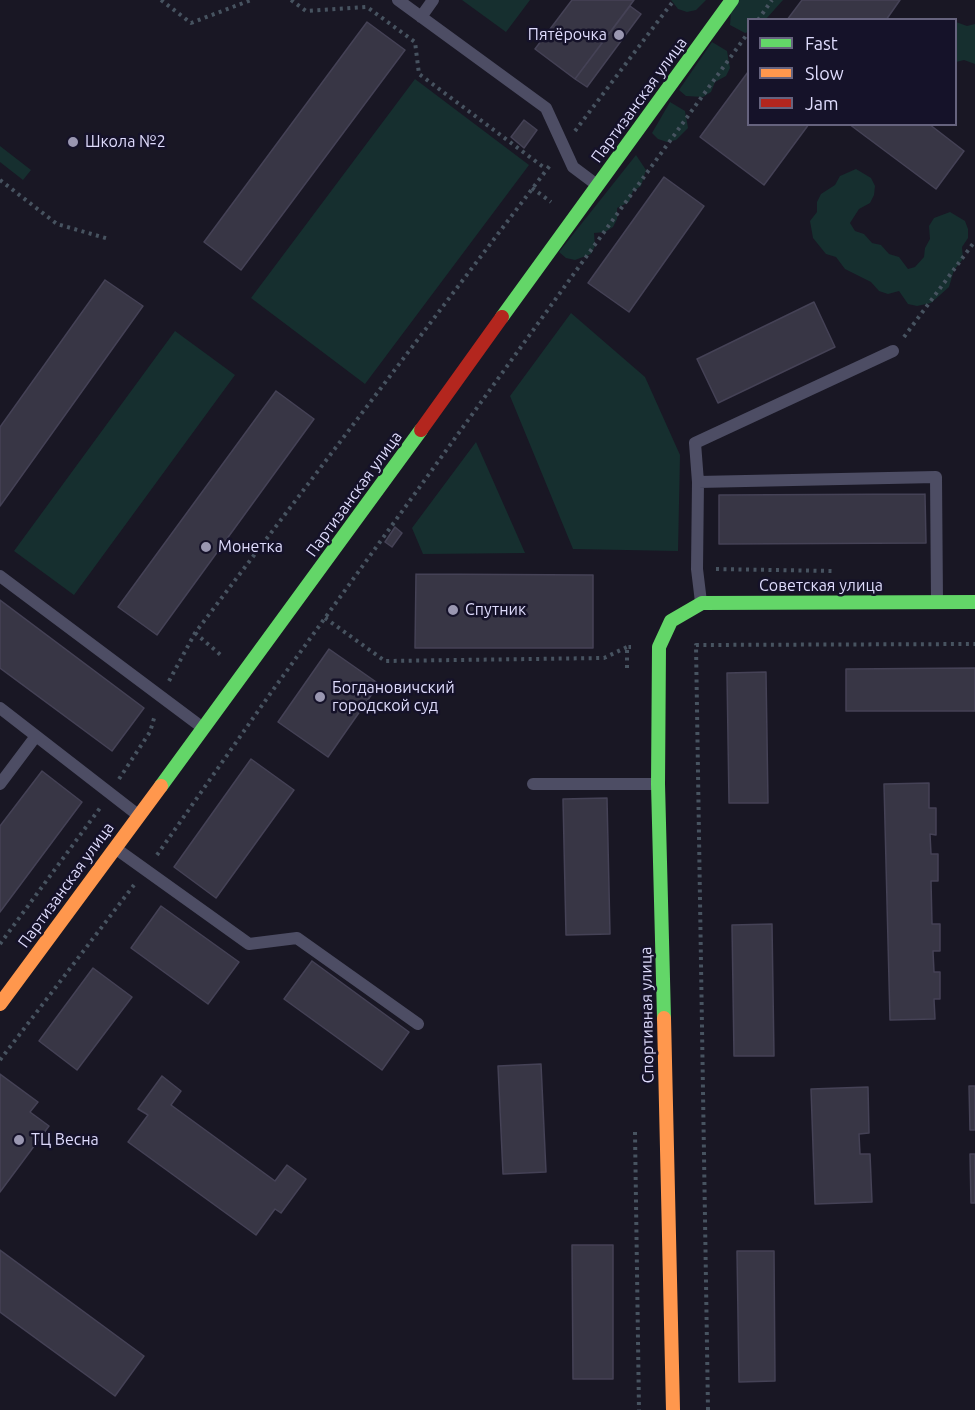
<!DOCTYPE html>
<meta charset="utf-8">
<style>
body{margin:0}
#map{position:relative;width:975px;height:1410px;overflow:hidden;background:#191724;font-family:Ubuntu,sans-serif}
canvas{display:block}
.legend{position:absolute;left:747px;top:18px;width:210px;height:108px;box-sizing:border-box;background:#151229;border:2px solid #66637e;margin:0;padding:8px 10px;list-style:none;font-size:18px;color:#dfdcfd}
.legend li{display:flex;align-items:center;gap:12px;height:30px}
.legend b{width:30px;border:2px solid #66637e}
</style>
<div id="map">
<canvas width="975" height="1410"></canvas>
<ul class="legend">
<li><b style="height:8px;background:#63d668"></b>Fast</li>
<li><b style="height:8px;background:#ff974d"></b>Slow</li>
<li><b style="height:8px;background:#b3261e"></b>Jam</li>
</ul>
</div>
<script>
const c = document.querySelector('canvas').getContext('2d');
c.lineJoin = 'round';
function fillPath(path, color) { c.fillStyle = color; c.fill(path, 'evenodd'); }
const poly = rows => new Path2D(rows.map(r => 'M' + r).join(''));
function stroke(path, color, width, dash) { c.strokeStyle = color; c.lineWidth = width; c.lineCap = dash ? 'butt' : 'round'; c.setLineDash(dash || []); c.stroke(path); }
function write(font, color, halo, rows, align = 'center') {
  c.font = font + ' Ubuntu,sans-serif'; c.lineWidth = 5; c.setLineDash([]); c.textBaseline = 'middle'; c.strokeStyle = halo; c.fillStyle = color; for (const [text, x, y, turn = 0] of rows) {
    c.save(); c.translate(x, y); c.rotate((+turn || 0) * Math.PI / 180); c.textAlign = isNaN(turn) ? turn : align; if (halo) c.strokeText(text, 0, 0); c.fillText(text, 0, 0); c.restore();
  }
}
const green = poly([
 [462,0,530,0,506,32],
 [671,0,706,0,696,10,687,12,678,9],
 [732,0,783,0,766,19,748,20,748,32,745,33,730,25],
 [956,22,967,26,975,24,975,64,964,60,956,62],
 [712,42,727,51,730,68,726,76,715,82,711,92,703,97,686,96,679,90],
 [415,79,529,165,365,384,251,298],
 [670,102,685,111,688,128,676,140,667,142,658,139,652,133],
 [0,146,31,170,23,180,0,162],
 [636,155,646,170,641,186,633,191,629,202,617,208,617,219,613,227,605,232,594,233,595,246,591,254,575,260,566,258,559,252],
 [856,169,871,178,875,186,874,195,870,203,859,209,850,223,855,231,864,234,872,243,881,245,889,254,899,257,908,269,915,267,924,257,925,248,930,239,929,226,934,218,950,212,965,221,968,229,968,238,962,247,963,259,954,270,949,287,931,303,917,306,908,304,899,291,888,294,879,291,871,282,845,269,836,257,826,254,813,238,810,221,817,212,817,202,821,194,835,185,840,176],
 [571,313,645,377,680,455,678,551,573,549,510,396],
 [175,331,235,375,74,595,14,551],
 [476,442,525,553,423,554,412,528]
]);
const building = poly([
 [572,0,634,0,575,79,535,49,572,0],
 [802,0,900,0,886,20,787,20,802,0],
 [630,6,641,14,587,87,575,79,630,6],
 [367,22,405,50,241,270,204,242,367,22],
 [748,72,748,124,809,124,764,185,700,137,748,72],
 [524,120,537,130,524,148,511,137,524,120],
 [849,124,929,124,964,151,936,189,849,124],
 [664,177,704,206,629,312,588,283,664,177],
 [105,280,143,306,0,506,0,427,105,280],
 [814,302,835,347,718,403,697,359,814,302],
 [276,391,314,419,157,635,118,607,276,391],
 [925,494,926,543,719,544,719,495,925,494],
 [395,527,402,533,392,547,385,542,395,527],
 [416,574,593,575,593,648,415,648,416,574],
 [0,600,144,708,112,751,0,668,0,600],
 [329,649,379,684,328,757,278,722,329,649],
 [975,668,975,711,846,711,846,669,975,668],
 [766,672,768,803,729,803,727,673,766,672],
 [251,759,294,790,216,898,174,867,251,759],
 [42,771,82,802,0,912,0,826,42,771],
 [929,783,929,808,936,808,936,835,930,834,931,854,938,854,938,881,931,881,932,924,940,924,940,951,933,951,934,972,940,972,940,999,934,999,935,1019,890,1020,884,784,929,783],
 [607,798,610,934,566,935,563,799,607,798],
 [161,906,239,962,208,1004,131,948,161,906],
 [772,924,774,1056,734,1056,732,925,772,924],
 [312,961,409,1032,382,1070,284,999,312,961],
 [93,968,132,997,77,1070,39,1041,93,968],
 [541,1064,546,1172,503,1174,498,1066,541,1064],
 [0,1074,38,1102,30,1112,49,1126,0,1192,0,1074],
 [162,1076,181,1091,171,1105,275,1181,287,1165,306,1179,281,1213,275,1209,256,1235,128,1142,148,1115,138,1109,162,1076],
 [969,1086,975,1086,975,1130,970,1130,969,1086],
 [868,1087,869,1133,859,1134,860,1154,870,1154,872,1202,815,1204,811,1089,868,1087],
 [970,1154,975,1154,975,1203,971,1203,970,1154],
 [572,1245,613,1245,613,1379,573,1379,572,1245],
 [0,1250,144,1356,115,1396,0,1312,0,1250],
 [737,1251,774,1251,775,1381,739,1382,737,1251]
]);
const path = poly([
 [161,0,191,23,251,0],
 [291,0,306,11,367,7,415,42,419,74,546,169],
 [758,20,772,0],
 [575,131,674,0],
 [0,180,57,224,109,239],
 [532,188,551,202],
 [904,337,975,241],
 [716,569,832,571],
 [325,618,385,661,604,658,627,647],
 [195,633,222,656],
 [627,668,627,647,631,647],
 [169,681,195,633,551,164],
 [119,779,150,732,155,715],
 [157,855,270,694,748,33],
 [0,944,100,808],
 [0,1060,134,885],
 [635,1132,639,1410],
 [708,1410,696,645,975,644]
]);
const lane = poly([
 [398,0,546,108,573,167,597,185],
 [421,17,433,0],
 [698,482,936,477,937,601],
 [0,576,203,728],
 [701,602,697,569,698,482,695,443,893,351],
 [0,708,138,815],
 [0,784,36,736],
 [533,784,658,784],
 [115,848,249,944,297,938,418,1024]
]);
const fast = poly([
 [502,317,732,0],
 [161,786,421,430],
 [664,1018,658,784,659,647,671,621,702,603,975,602]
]);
const slow = poly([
 [0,1004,161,786],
 [664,1018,673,1410]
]);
const jam = poly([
 [421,430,502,317]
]);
const markers = [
 [619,35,6,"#9a97b1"],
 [73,142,6,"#9a97b1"],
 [206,547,6,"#9a97b1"],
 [453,610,6,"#9a97b1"],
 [320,697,6,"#9a97b1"],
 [19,1140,6,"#9a97b1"]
];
const poiNames = [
 ["Пятёрочка",607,35,"right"],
 ["Школа №2",85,142],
 ["Монетка",218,547],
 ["Спутник",465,610],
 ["Богдановичский",332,688],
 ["городской суд",332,706],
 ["ТЦ Весна",31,1140]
];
const streetNames = [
 ["Партизанская улица",639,100,-54],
 ["Партизанская улица",354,494,-54],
 ["Советская улица",821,586],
 ["Партизанская улица",66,885,-54],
 ["Спортивная улица",647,1015,-91]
];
fillPath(green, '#162f2f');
fillPath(building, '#383645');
stroke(building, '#454256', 1.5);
stroke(path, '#475360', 4, [3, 4.5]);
stroke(lane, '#4d4d64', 12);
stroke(fast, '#63d668', 14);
stroke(slow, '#ff974d', 14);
stroke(jam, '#b3261e', 14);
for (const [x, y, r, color] of markers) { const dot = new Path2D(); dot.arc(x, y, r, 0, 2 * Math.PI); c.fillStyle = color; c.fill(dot); stroke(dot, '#151229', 2); }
write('16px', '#dfdcfd', '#151229', poiNames, 'left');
write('16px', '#dfdcfd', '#151229', streetNames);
</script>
